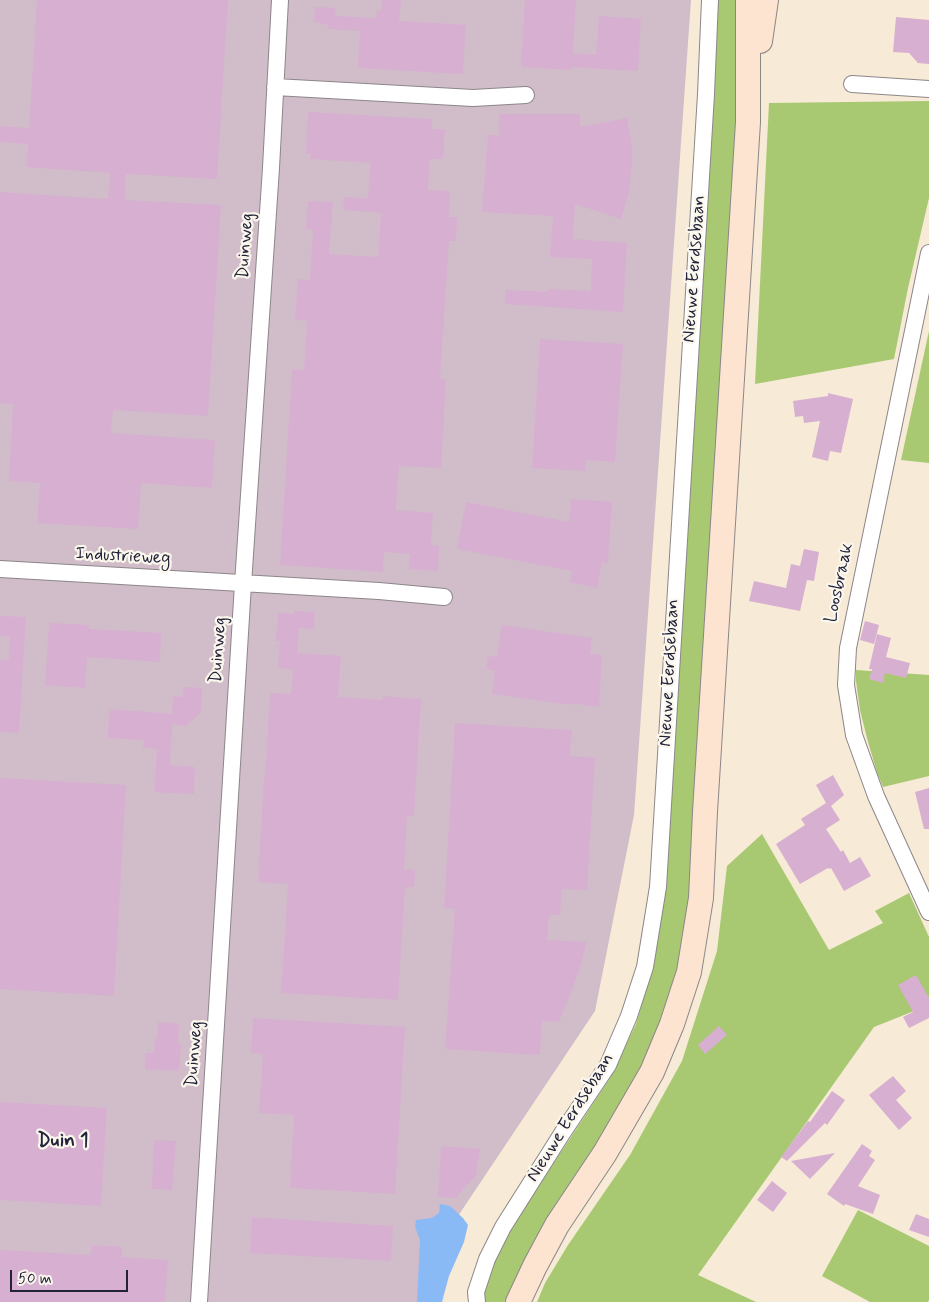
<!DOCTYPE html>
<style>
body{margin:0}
#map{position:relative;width:929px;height:1302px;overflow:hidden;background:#f7ead6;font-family:Mynerve,sans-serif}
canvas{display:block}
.scale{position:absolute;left:10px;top:1270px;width:118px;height:22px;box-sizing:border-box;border:2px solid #22223b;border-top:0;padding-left:6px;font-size:15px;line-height:18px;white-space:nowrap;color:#22223b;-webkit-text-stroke:4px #fbf7ec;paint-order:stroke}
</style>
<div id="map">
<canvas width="929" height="1302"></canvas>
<div class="scale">50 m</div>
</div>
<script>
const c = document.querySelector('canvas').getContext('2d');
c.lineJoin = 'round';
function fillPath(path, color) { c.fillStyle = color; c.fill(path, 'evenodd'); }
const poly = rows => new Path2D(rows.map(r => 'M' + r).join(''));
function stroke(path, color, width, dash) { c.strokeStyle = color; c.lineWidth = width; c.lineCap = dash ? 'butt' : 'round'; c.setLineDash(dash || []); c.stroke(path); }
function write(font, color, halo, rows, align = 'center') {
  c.font = font + ' Mynerve,sans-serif'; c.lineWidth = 4.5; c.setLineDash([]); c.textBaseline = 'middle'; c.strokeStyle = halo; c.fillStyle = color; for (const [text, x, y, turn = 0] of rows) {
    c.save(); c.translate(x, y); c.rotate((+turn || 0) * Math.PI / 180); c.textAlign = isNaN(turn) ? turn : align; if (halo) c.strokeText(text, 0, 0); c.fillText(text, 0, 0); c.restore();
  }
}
const industrial = poly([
 [0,0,691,0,634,815,595,1011,450,1228,431,1302,0,1302]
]);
const green = poly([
 [718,0,744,0,691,899,676,985,641,1076,508,1302,481,1302,485,1280,516,1220,610,1078,636,1024,655,959,666,873],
 [929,101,929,198,908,288,894,359,755,384,769,103],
 [929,331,929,463,901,460],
 [856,670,929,675,929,776,883,787,877,773,867,738,860,710,856,681],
 [762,834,829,950,883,923,875,911,909,893,929,937,929,1005,874,1027,698,1275,756,1302,537,1302,545,1283,568,1245,630,1155,682,1061,717,951,727,866],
 [858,1210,929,1246,929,1300,928,1302,870,1302,822,1276]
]);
const water = poly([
 [440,1204,450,1206,463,1218,468,1225,464,1242,449,1276,442,1302,417,1302,420,1240,415,1227,416,1220,432,1218,439,1213]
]);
const building = poly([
 [37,0,228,0,217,179,126,174,125,200,221,205,208,416,113,410,111,433,215,440,212,488,141,483,138,529,37,523,40,483,9,481,13,404,0,403,0,192,108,199,110,173,26,167,28,144,0,142,0,126,29,128],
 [382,0,401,0,399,21,466,25,463,74,358,68,360,31,328,29,328,25,323,24,322,23,314,22,315,7,336,8,335,16,376,18,377,10,381,11],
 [525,0,576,0,573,53,596,55,599,16,641,19,638,71,572,67,572,70,521,67],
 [896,17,929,20,929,64,918,63,909,53,893,52],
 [308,112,432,119,432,129,445,129,443,159,430,159,428,190,450,191,449,217,457,217,456,241,449,241,440,379,446,379,441,468,399,466,396,510,433,513,431,545,439,546,438,571,409,569,410,554,384,552,383,572,280,565,292,369,304,370,307,321,295,320,298,279,310,280,313,230,306,229,308,201,333,202,329,254,378,257,381,213,343,210,344,197,368,198,370,163,310,159,311,154,306,154],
 [499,114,580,114,580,127,627,118,632,146,632,161,629,192,621,219,575,204,573,239,627,243,623,312,505,304,506,290,548,292,548,289,591,291,592,259,550,257,553,216,482,212,488,135,499,135],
 [540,339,623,344,615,462,586,460,585,471,532,468],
 [828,393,853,399,841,453,830,451,828,461,812,457,820,421,804,423,803,416,795,417,793,401,828,396],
 [571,499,612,502,608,564,602,562,597,588,570,582,572,571,457,549,466,502,569,522],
 [804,549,819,552,814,581,807,580,800,611,749,601,754,581,786,588,791,564,800,566],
 [294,611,315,612,314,629,299,628,297,653,341,656,338,697,383,700,383,696,421,699,414,816,407,816,404,869,415,870,414,887,405,887,398,1000,281,993,288,884,258,882,264,778,265,778,270,693,291,694,293,670,278,668,280,641,276,641,278,613,294,614],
 [0,616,26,617,19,733,0,732,0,660,9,660,10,636,0,636],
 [865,621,879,625,874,644,860,640],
 [49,623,89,625,89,629,161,633,160,662,87,657,85,688,45,685],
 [502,625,592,638,590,654,602,655,599,707,571,703,571,705,492,694,495,671,486,669,488,656,497,657],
 [877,634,891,638,886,657,910,663,906,678,885,673,883,683,869,679,872,669,869,669],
 [183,687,202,688,201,712,186,726,172,724,170,765,195,767,194,794,154,792,157,749,143,748,144,740,108,738,109,709,172,714,173,696,183,697],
 [455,723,572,730,570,756,595,758,587,890,562,889,560,915,549,915,547,940,586,942,582,961,576,979,559,1022,542,1021,540,1055,445,1049,455,909,444,908],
 [833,775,844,795,831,806,840,820,826,829,841,852,843,850,850,863,860,857,871,876,844,891,831,868,829,869,828,868,800,884,776,844,805,825,801,819,826,803,816,785],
 [0,778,126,785,114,996,0,989],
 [929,788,929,829,924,829,915,792],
 [916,975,929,998,929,1018,909,1028,903,1017,913,1012,898,985],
 [253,1018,405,1027,395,1194,290,1188,294,1115,259,1113,263,1054,251,1053],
 [158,1022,179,1024,178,1043,181,1044,179,1071,145,1069,145,1053,154,1053,155,1038,157,1038],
 [719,1026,727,1035,705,1054,698,1045],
 [893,1076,906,1091,896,1100,912,1118,899,1130,869,1095],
 [832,1091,845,1100,827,1125,825,1123,787,1161,781,1157,808,1121,810,1122],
 [0,1102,107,1108,101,1206,0,1200],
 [154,1140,176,1141,172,1190,152,1189],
 [862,1144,872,1151,869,1156,875,1160,858,1186,880,1195,873,1214,845,1204,844,1206,827,1194],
 [441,1146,480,1149,476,1176,468,1185,467,1184,456,1198,438,1197],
 [835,1153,810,1179,791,1161],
 [772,1181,787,1193,773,1212,757,1200],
 [916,1214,929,1219,929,1237,909,1230],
 [252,1217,393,1226,391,1261,250,1253],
 [92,1245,122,1247,122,1257,168,1260,165,1302,0,1302,0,1250,91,1255]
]);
const minor = poly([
 [852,84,929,89],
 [275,87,473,98,526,95],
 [929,253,848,648,846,685,854,735,876,796,929,912],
 [0,569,379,591,444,597],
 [199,1302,243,584,271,168,280,0],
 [477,1302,476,1292,487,1259,503,1227,563,1132,608,1065,629,1016,645,967,658,887,706,94,710,0]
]);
const secondary = poly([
 [760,41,766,0],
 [518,1302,535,1266,557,1225,605,1153,652,1072,672,1024,689,972,701,898,705,812,748,122,748,0]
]);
const streetNames = [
 ["Duinweg",246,246,-86],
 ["Nieuwe Eerdsebaan",695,269,-86],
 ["Industrieweg",123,557,3],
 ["Loosbraak",840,583,-78],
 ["Duinweg",219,650,-86],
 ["Nieuwe Eerdsebaan",670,673,-87],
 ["Duinweg",195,1054,-86],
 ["Nieuwe Eerdsebaan",571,1118,-58]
];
const neighbourhoodNames = [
 ["Duin 1",63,1142]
];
fillPath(industrial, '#d1bdc9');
fillPath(green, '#a8c972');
fillPath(water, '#8abaf6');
fillPath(building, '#d7afd1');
stroke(minor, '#8c8688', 18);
stroke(secondary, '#8c8688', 26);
stroke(minor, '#fff', 16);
stroke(secondary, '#fde4d0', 24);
write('18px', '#22223b', '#fbf7ec', streetNames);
write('bold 19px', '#22223b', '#fbf7ec', neighbourhoodNames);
</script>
